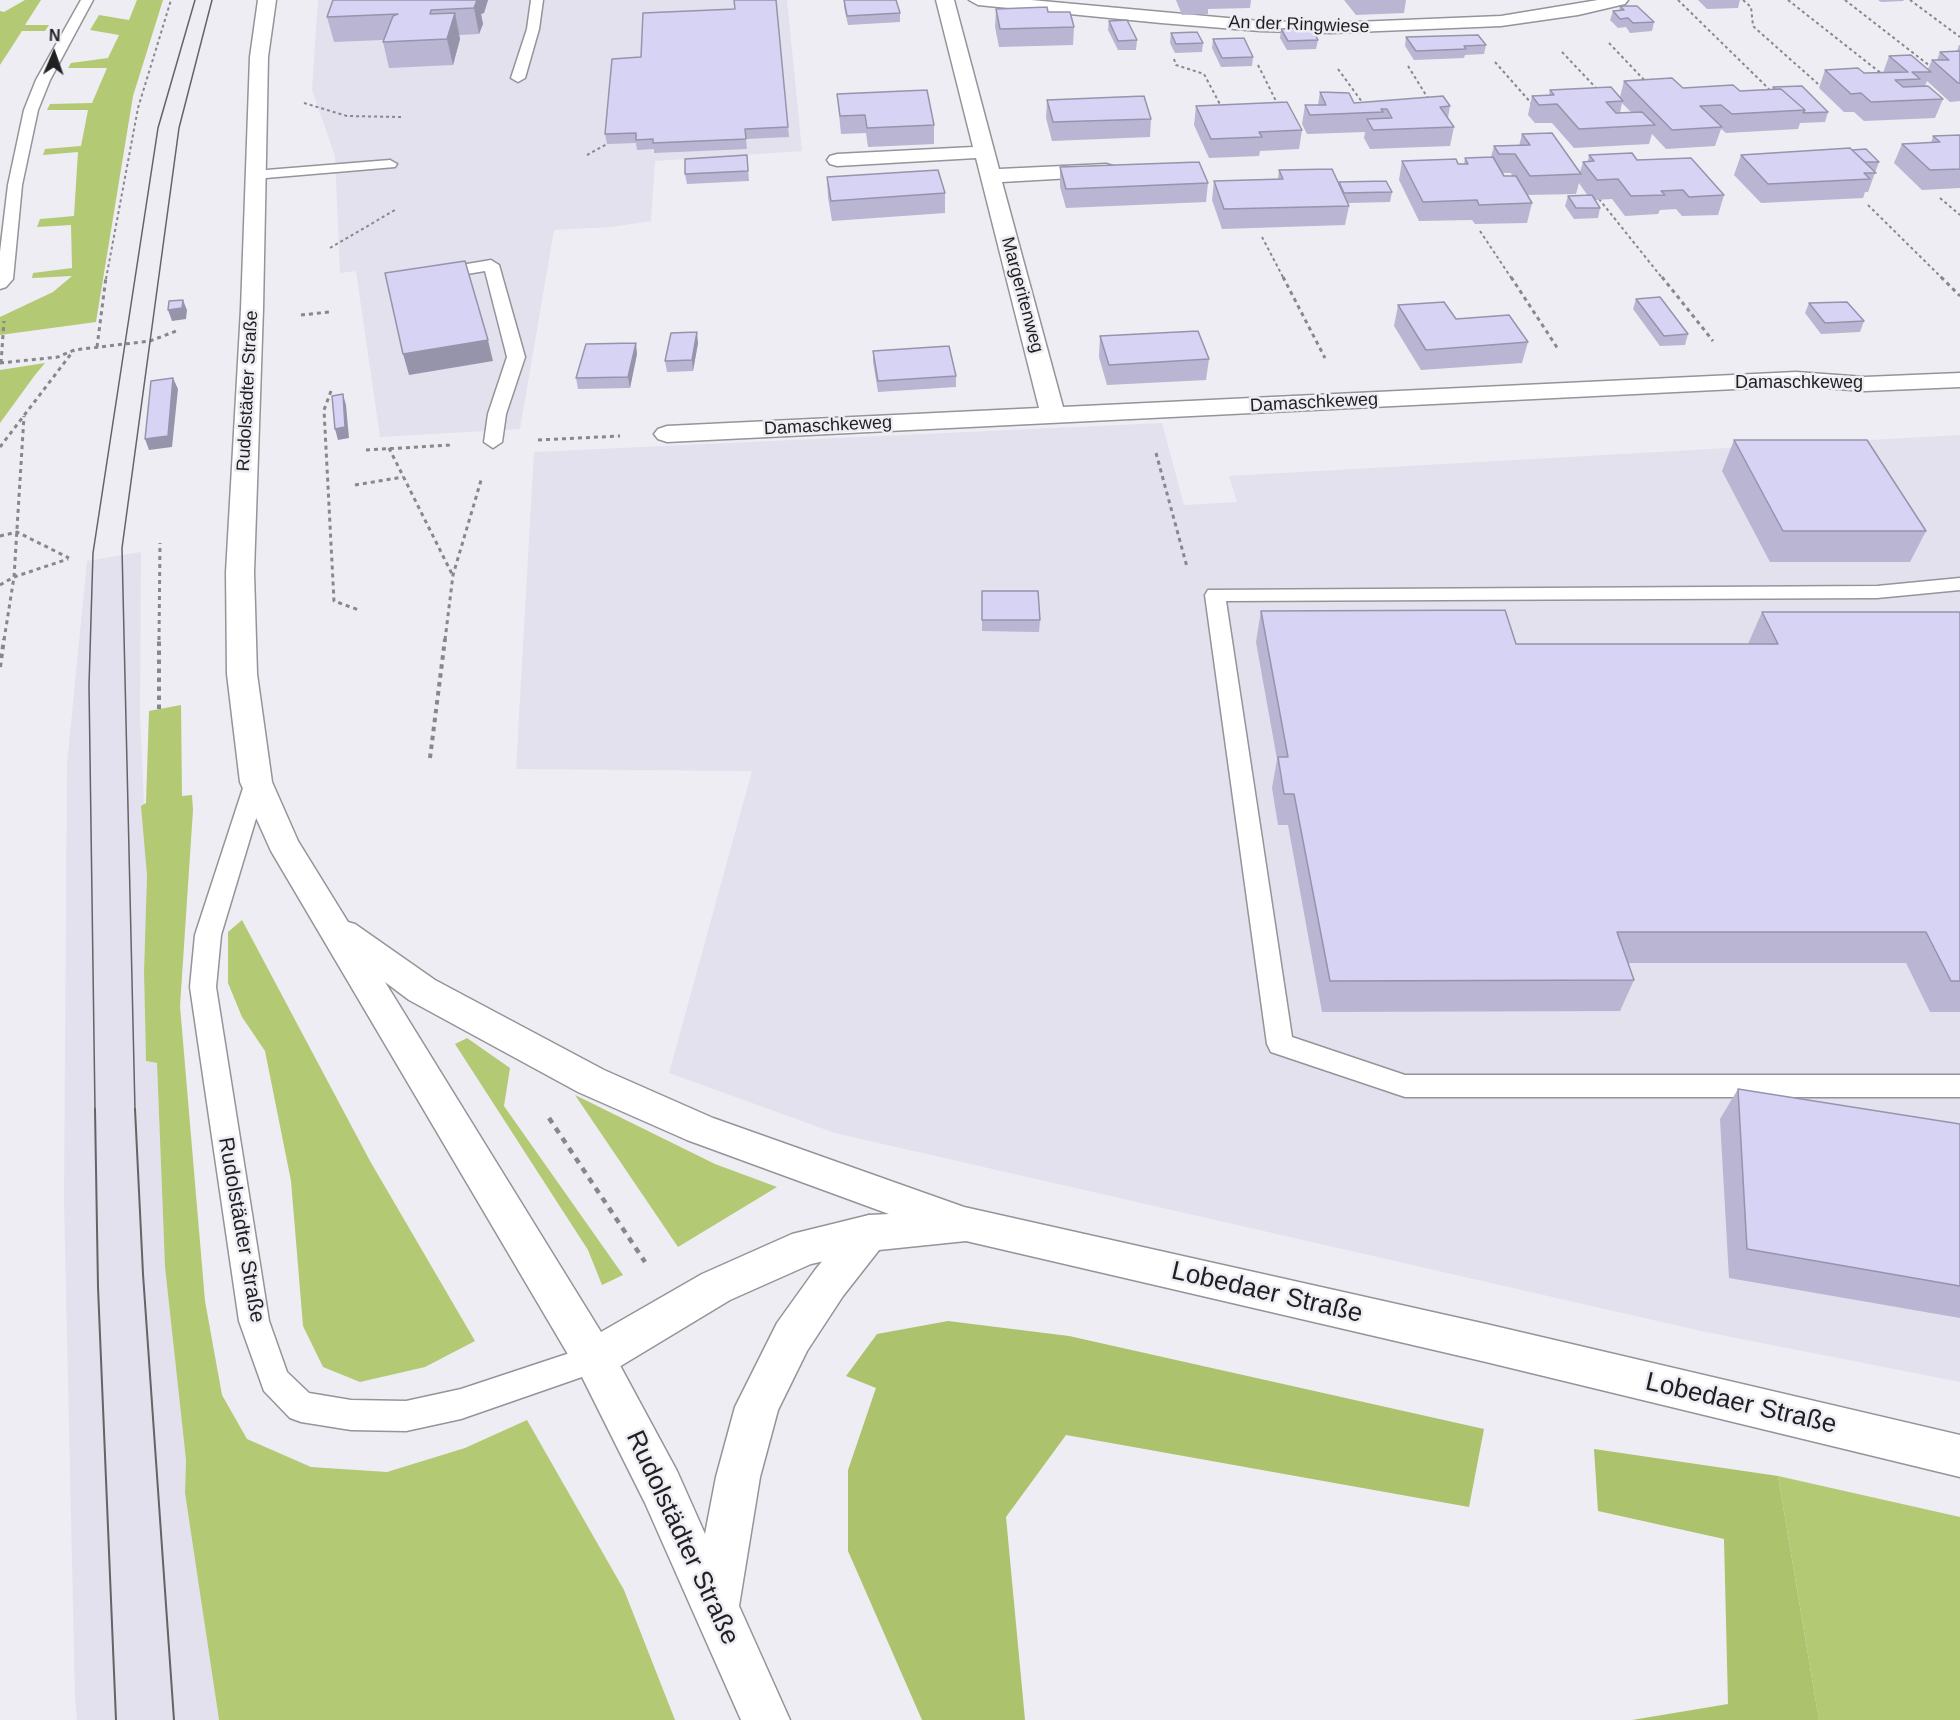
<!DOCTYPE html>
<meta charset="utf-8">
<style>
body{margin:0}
#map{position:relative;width:1960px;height:1720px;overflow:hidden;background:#eeedf3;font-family:Arial,sans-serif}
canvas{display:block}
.north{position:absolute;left:24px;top:24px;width:60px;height:60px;-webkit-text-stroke:4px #eeedf3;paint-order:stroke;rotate:2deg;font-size:16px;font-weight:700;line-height:24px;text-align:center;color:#201f21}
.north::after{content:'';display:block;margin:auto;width:21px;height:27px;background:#201f21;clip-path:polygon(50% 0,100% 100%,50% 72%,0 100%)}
</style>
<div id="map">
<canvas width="1960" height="1720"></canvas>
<div class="north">N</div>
</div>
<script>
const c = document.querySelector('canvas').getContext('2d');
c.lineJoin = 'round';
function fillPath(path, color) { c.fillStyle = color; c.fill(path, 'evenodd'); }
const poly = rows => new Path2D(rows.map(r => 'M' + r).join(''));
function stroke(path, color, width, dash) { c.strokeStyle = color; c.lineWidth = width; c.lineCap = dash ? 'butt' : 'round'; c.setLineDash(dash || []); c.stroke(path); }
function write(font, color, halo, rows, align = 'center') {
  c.font = font + ' Arial,sans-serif'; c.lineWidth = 5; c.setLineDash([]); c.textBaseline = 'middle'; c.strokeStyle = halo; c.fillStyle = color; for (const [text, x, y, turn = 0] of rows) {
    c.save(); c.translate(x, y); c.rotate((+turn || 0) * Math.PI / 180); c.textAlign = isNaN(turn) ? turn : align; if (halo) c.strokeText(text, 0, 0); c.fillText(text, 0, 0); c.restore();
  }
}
const built = poly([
 [318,0,787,0,802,151,655,161,651,221,611,227,554,230,520,429,380,437,356,271,340,273,335,156,312,90],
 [1162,423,1184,505,1237,502,1229,476,1960,435,1960,1382,1701,1331,835,1133,669,1073,752,771,516,769,534,452],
 [141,552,140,713,147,875,144,972,146,1061,157,1063,165,1267,186,1460,185,1493,219,1720,77,1720,75,1697,64,1201,67,764,87,561]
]);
const green = poly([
 [25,0,41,0,25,25,49,25,45,31,22,31,0,65,0,11,4,12],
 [137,0,163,0,133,96,96,322,0,335,0,317,53,292,72,276,32,278,33,273,72,268,71,225,37,227,40,219,74,216,78,152,43,155,45,149,81,146,88,110,47,110,50,104,92,103,107,68,68,68,71,63,108,58,119,35,90,30,99,15,129,20],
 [45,363,35,375,0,423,0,370],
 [181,705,182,796,192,795,193,810,180,1006,205,1301,222,1395,247,1439,311,1467,387,1472,465,1448,527,1420,624,1590,675,1720,219,1720,185,1493,186,1460,165,1267,157,1063,146,1061,144,972,147,875,141,806,146,803,149,711],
 [242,920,370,1161,475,1341,425,1367,360,1382,323,1367,303,1326,291,1181,265,1051,242,1017,228,983,228,932],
 [467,1038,510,1068,504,1106,623,1275,602,1285,588,1250,455,1044],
 [575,1095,715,1164,777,1187,678,1247],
 [1778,1476,1960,1517,1960,1720,1819,1720]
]);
const forest = poly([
 [948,1321,1069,1336,1484,1429,1469,1507,1066,1435,1006,1517,1025,1720,922,1720,848,1551,848,1470,876,1388,846,1376,877,1334],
 [1594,1449,1778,1476,1819,1720,1632,1720,1728,1704,1724,1539,1598,1511]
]);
const pathFar3 = poly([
 [1678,0,1769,89],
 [1743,0,1751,7,1753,26,1818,84],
 [1788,0,1882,74],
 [1845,0,1930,66],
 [1910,0,1960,37],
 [1609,43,1647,83],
 [1562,52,1598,90],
 [1174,59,1176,65,1204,74,1223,110],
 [1495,62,1532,104],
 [1258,65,1279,107],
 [1408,66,1429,100],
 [1338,69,1365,106],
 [304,103,347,116,401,117],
 [587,155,607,144],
 [1940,198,1960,215],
 [1599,199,1663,279],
 [1868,205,1943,279],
 [1480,231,1512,279],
 [1262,237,1284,279],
 [330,248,395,210],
 [106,279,138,108,171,0]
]);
const pathFar2 = poly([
 [1283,277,1325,358],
 [1511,277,1558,349],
 [1662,277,1713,341],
 [1941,277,1960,296],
 [301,315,329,312],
 [97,347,106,277],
 [0,363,58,357,74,350,150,341,179,330],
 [1,363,4,321],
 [331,391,324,410,334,601,359,610],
 [538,440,620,436],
 [0,447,74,350],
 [389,448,452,574],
 [366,450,452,445],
 [1156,453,1187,567],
 [355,485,403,477],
 [0,536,17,532,69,558],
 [0,585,14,577,68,559],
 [4,640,14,577,24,416],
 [159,640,160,543],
 [445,640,453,575,482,477]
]);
const pathFar1 = poly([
 [0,667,4,639],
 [159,709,159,639],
 [430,758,445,639]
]);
const path = poly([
 [549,1118,645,1262]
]);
const service = poly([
 [81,0,93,0,50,80,38,110,22,185,13,279,6,287,0,289,0,252,8,185,24,110,36,80,81,0],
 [531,0,543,0,539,29,525,78,518,82,511,78,527,29,531,0],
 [390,160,397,164,395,167,254,179,247,175,254,171,390,160],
 [491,260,499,265,525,357,506,414,502,442,493,448,484,442,488,414,507,357,485,271,437,279,429,274,437,269,491,260],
 [1960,578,1960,590,1877,598,1226,601,1292,1037,1405,1075,1960,1075,1960,1097,1405,1097,1271,1052,1267,1044,1205,595,1208,590,1877,586,1960,578],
 [256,774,264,776,267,782,221,935,216,987,269,1321,287,1372,309,1393,351,1400,406,1401,461,1389,594,1345,605,1349,609,1359,605,1369,461,1419,406,1431,351,1430,301,1422,290,1418,264,1391,239,1321,190,987,195,935,245,782,248,776,256,774]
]);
const minor = poly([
 [936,0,954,0,999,169,1106,164,1113,166,1116,170,1113,174,1106,176,1002,182,1063,407,1796,372,1865,377,1960,373,1960,387,1865,391,1796,386,667,442,658,439,654,434,658,429,667,426,1039,408,976,158,837,166,830,164,827,160,830,156,837,154,973,147,936,0],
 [969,0,1031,0,1260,21,1331,23,1501,16,1598,0,1628,0,1625,4,1578,15,1501,26,1331,33,1260,31,1161,23,978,5,969,0]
]);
const tertiary = poly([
 [869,1215,883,1221,889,1233,883,1245,843,1296,807,1351,778,1410,760,1477,739,1606,790,1720,741,1720,645,1503,573,1359,579,1345,594,1339,609,1345,677,1471,705,1534,716,1477,735,1407,777,1323,815,1270,855,1221,869,1215]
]);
const secondary = poly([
 [258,0,276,0,268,57,263,309,254,572,257,674,272,782,298,841,348,922,355,924,435,980,604,1070,713,1118,964,1207,1486,1324,1960,1435,1960,1477,1486,1362,966,1241,869,1251,811,1264,730,1300,609,1373,594,1379,579,1373,271,851,240,782,227,674,226,572,241,309,250,57,258,0],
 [385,982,409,1000,578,1092,687,1140,889,1214,869,1215,792,1234,702,1274,601,1332,385,982]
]);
const tramFar1 = poly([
 [95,1110,89,685,93,553,158,128,195,0],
 [135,1110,122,548,179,128,212,0]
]);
const tram = poly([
 [95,1109,98,1287,116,1720],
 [135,1109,143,1274,174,1720]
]);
const wall = poly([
 [333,0,488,0,484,13,481,14,483,24,479,34,459,35,460,39,453,65,389,68,383,42,383,40,334,42,327,17],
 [776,0,789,137,746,139,747,149,654,153,654,149,637,150,636,143,607,144,605,134,641,57,735,9],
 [844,0,900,13,900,22,848,25,844,7],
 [1176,0,1251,0,1250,8,1208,9,1208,14,1182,15],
 [1344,0,1406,0,1404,13,1356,15],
 [1698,0,1740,0,1738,8,1707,9],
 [1878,0,1904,0,1903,1,1881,2],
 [1620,6,1654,22,1652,31,1630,33,1626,27,1618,28,1610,20,1613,11,1619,11],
 [996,9,1048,12,1074,27,1073,45,999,47,995,27],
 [1109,21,1137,40,1136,50,1118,50,1108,30],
 [1281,29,1318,40,1316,49,1287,50,1280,38],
 [1171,33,1203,43,1202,52,1175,53,1170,43],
 [1406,37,1486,45,1484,54,1465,55,1464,58,1414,60,1405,46],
 [1213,39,1253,57,1252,66,1221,67,1212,48],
 [1959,45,1960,45,1960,101,1950,102,1927,81,1925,86,1943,99,1935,118,1864,121,1854,112,1844,112,1819,88,1825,70,1864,73,1883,73,1889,56,1928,69,1932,60,1937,60,1940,52,1957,51],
 [1624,81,1683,88,1740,91,1772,90,1773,87,1828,112,1825,122,1800,123,1798,129,1726,133,1721,129,1715,146,1666,149,1652,134,1649,144,1574,148,1552,123,1535,123,1528,115,1532,96,1549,95,1550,90,1620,97],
 [1622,103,1631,112,1620,113],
 [1320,92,1354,103,1450,106,1448,118,1454,127,1450,146,1370,149,1364,138,1365,132,1307,134,1302,124,1305,105,1318,105],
 [837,94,934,125,934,144,868,147,866,133,841,134],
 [1047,100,1151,119,1150,137,1052,141,1046,118],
 [1196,106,1302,130,1299,149,1260,151,1259,156,1209,158,1194,125],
 [1522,134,1580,172,1583,162,1588,161,1589,155,1637,160,1724,195,1718,215,1682,216,1676,209,1660,210,1658,214,1625,216,1612,199,1595,200,1600,208,1598,218,1574,219,1565,206,1568,196,1588,196,1579,183,1576,194,1527,195,1532,203,1527,223,1475,224,1472,220,1419,221,1399,180,1402,161,1464,164,1465,158,1491,157,1494,146,1519,146],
 [1503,173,1511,173,1512,176,1504,176],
 [1960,135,1960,188,1922,190,1894,163,1902,144,1931,143,1933,136],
 [1852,150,1879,162,1868,192,1865,192,1863,198,1761,203,1734,175,1741,155],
 [747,155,749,181,687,184,685,174],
 [1060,167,1208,183,1206,202,1066,208,1060,187],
 [1279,170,1339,185,1339,182,1392,192,1390,202,1347,203,1349,206,1345,225,1222,229,1212,200,1214,181,1278,179],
 [827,177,945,193,945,213,832,221,828,197],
 [1636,299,1688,334,1685,345,1660,346,1633,309],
 [1809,303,1864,321,1860,332,1821,334,1805,313],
 [1398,305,1456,319,1528,342,1522,363,1421,370,1394,326],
 [1100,336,1209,359,1206,380,1107,385,1099,357],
 [698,343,693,371,667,372,665,361],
 [873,351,956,376,956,387,878,392,873,362],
 [637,354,630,388,578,389,576,378],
 [1734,440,1926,531,1910,562,1770,562,1722,471],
 [982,591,1040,620,1039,632,982,631],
 [1261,611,1516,644,1748,644,1762,612,1960,612,1960,1012,1930,1012,1906,963,1628,963,1634,980,1620,1011,1322,1012,1288,825,1278,825,1272,788,1277,759,1256,642],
 [1738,1089,1960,1124,1960,1318,1729,1278,1720,1119]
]);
const shadedWall = poly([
 [465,0,488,0,484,13,481,14,483,24,479,34,474,8],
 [455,13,460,39,453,65,447,39],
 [183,300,187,310,186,319,172,321,168,310],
 [697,332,698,343,693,371,692,360],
 [488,340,493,361,409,375,403,354],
 [636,343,637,354,630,388,628,377],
 [173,378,178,389,172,447,149,450,145,439],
 [343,394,346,405,349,438,338,440,335,429]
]);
const building = poly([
 [333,0,477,0,474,8,431,10,430,14,455,13,447,39,383,42,393,16,398,14,327,17,333,0],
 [734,0,776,0,788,127,745,129,746,139,653,143,653,139,636,140,636,133,605,134,612,59,641,57,643,13,735,9,734,0],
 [844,0,896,0,900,13,847,16,844,0],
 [1620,6,1637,6,1654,22,1633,23,1628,18,1620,19,1613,11,1624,10,1620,6],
 [1047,7,1048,12,1070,12,1074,27,1000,29,996,9,1047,7],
 [1127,20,1137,40,1118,41,1109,21,1127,20],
 [1311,27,1318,40,1288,41,1281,29,1311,27],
 [1197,32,1203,43,1176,44,1171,33,1197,32],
 [1478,35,1486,45,1464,46,1466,49,1416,51,1406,37,1478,35],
 [1244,38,1253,57,1222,58,1213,39,1244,38],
 [1960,51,1960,83,1958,83,1932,60,1949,60,1940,52,1960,51],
 [1911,55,1931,72,1912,72,1920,79,1895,80,1903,87,1928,86,1943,99,1871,102,1861,93,1851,94,1825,70,1858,68,1864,73,1908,72,1889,56,1911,55],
 [1672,78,1683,88,1733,85,1740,91,1781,89,1805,110,1732,114,1721,105,1700,106,1722,127,1672,130,1624,81,1672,78],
 [1802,86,1828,112,1803,113,1805,110,1781,89,1775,89,1773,87,1802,86],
 [1611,87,1623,101,1606,102,1616,113,1642,112,1655,125,1579,129,1557,104,1539,105,1532,96,1554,95,1550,90,1611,87],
 [927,90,934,125,867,128,865,115,840,116,837,94,927,90],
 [1320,92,1349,93,1354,103,1443,96,1450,106,1440,107,1454,127,1373,130,1367,119,1392,118,1387,109,1381,109,1383,112,1310,115,1305,105,1326,105,1320,92],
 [1144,96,1151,119,1053,122,1047,100,1144,96],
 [1287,102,1302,130,1259,132,1262,137,1211,139,1196,106,1287,102],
 [1552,133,1581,174,1530,176,1515,154,1499,154,1494,146,1530,145,1522,134,1552,133],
 [1960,135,1960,169,1930,170,1902,144,1940,142,1933,136,1960,135],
 [1850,148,1876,173,1864,173,1870,179,1768,184,1741,155,1850,148],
 [1866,149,1879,162,1865,162,1852,150,1866,149],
 [1632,153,1637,160,1691,158,1724,195,1689,197,1683,190,1661,191,1665,195,1631,196,1618,179,1597,180,1583,162,1594,161,1589,155,1632,153],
 [747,155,748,171,685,174,685,159,747,155],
 [1493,157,1504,176,1516,176,1532,203,1479,205,1477,200,1423,202,1402,161,1456,159,1458,164,1468,164,1465,158,1493,157],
 [1199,162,1208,183,1066,189,1060,167,1199,162],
 [1332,169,1349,206,1224,209,1214,181,1283,179,1279,170,1332,169],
 [938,170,945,193,831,201,827,177,938,170],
 [1386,181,1392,192,1344,193,1339,182,1386,181],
 [1592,195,1600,208,1576,208,1568,196,1592,195],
 [465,261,488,340,403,354,385,273,465,261],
 [1660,297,1688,334,1664,336,1636,299,1660,297],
 [183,300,182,308,168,310,169,301,183,300],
 [1444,302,1456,319,1509,315,1528,342,1426,350,1398,305,1444,302],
 [1847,302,1864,321,1825,323,1809,303,1847,302],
 [1198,331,1209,359,1109,365,1100,336,1198,331],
 [697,332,692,360,665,361,671,333,697,332],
 [636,343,628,377,576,378,586,344,636,343],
 [949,346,956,376,878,381,873,351,949,346],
 [173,378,168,436,145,439,151,381,173,378],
 [343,394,345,427,335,429,332,396,343,394],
 [1734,440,1867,440,1926,531,1783,531,1734,440],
 [982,591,1038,591,1040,620,982,620,982,591],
 [1505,610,1516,644,1778,644,1762,612,1960,612,1960,981,1951,981,1926,932,1617,932,1634,980,1330,981,1294,794,1284,794,1278,757,1288,757,1261,611,1505,610],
 [1738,1089,1960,1124,1960,1286,1747,1249,1738,1089]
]);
const farStreetnames = [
 ["An der Ringwiese",1299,25,2],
 ["Margeritenweg",1022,295,75],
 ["Damaschkeweg",1799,383],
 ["Rudolstädter Straße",248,391,-87],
 ["Damaschkeweg",1314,403,-3],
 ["Damaschkeweg",828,426,-3]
];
const streetNames = [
 ["Rudolstädter Straße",241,1230,80]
];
const nearStreetnames = [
 ["Lobedaer Straße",1267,1293,13],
 ["Lobedaer Straße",1741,1404,13],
 ["Rudolstädter Straße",682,1538,65]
];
fillPath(built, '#e2e1ed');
fillPath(green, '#b3c974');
fillPath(forest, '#acc26d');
stroke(service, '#949499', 3);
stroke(minor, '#949499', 3);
stroke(tertiary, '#949499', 3);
stroke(secondary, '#949499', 3);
stroke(pathFar3, '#88878b', 2, [3, 3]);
stroke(pathFar2, '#88878b', 3, [4, 4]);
stroke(pathFar1, '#88878b', 4, [4.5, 4.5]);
stroke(path, '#88878b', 4.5, [6, 6]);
fillPath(service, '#fff');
fillPath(minor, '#fff');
fillPath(tertiary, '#fff');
fillPath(secondary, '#fff');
stroke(tramFar1, '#646366', 1.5);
stroke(tram, '#646366', 2);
fillPath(wall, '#b9b5d2');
fillPath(shadedWall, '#9694ab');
fillPath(building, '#d7d3f4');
stroke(building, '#9694ab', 1.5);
write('18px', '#201f21', '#eeedf3', farStreetnames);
write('21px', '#201f21', '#eeedf3', streetNames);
write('26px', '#201f21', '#eeedf3', nearStreetnames);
</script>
